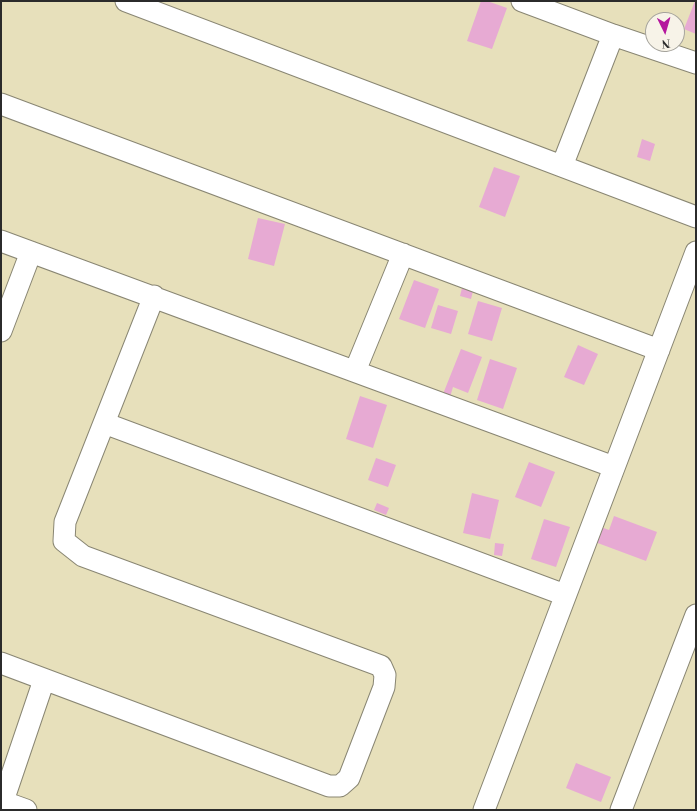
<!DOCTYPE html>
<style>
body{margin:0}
#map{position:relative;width:697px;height:811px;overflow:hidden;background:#e7e0bb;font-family:"Libre Bodoni",serif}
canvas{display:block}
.frame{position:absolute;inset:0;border:2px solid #2b2b2b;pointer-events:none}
.north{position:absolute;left:645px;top:12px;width:40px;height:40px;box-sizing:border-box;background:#f7f3e8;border:1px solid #a5a39c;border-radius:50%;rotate:175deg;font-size:11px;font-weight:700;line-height:16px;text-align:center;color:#2b2b2b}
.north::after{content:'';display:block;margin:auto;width:14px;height:18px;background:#b5179e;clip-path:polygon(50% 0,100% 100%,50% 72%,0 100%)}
</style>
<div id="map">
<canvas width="697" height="811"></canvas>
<div class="frame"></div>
<div class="north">N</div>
</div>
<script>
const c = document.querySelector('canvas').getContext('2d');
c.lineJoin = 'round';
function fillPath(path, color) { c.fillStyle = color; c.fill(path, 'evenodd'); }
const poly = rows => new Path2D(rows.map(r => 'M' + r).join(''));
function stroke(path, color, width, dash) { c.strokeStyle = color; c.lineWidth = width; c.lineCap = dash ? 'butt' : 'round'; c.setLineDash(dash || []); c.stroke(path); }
const building = poly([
 [481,1,487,1,507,8,492,49,467,41],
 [695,1,696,1,696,34,684,29],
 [642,139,655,144,650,161,637,157],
 [494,167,520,176,505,217,479,207],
 [258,218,285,224,274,266,248,259],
 [414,280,439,289,425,328,399,319],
 [462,288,473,291,471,299,460,296],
 [478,301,502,308,492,341,468,334],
 [438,305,458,311,451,334,431,328],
 [578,345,598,354,584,385,564,377],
 [461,349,482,357,468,393,453,387,450,397,443,394],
 [490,359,517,368,503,409,477,400],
 [360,396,387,405,373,448,346,439],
 [376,458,396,465,388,487,368,480],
 [529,462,555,472,541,507,515,497],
 [472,493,499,500,490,539,463,533],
 [377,503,389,508,386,515,374,510],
 [614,516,657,532,646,561,595,542,601,527,609,530],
 [544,519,570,527,556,567,531,559],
 [495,543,504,544,502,556,494,555],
 [576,763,611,777,601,802,566,788]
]);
const minor = poly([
 [126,1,696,217],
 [522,1,613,35,696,63],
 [1,104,659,350],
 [562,166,613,35],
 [1,241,614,467],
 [1,331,31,252],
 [355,371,403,254],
 [104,423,565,595],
 [1,663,329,786,340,786,349,778,384,687,385,675,381,666,83,556,64,541,65,522,154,296],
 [1,801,26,810],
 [3,801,44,680],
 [484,810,696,252],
 [621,810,696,615]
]);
fillPath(building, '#e7aad3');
stroke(minor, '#898673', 23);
stroke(minor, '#fff', 21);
</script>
